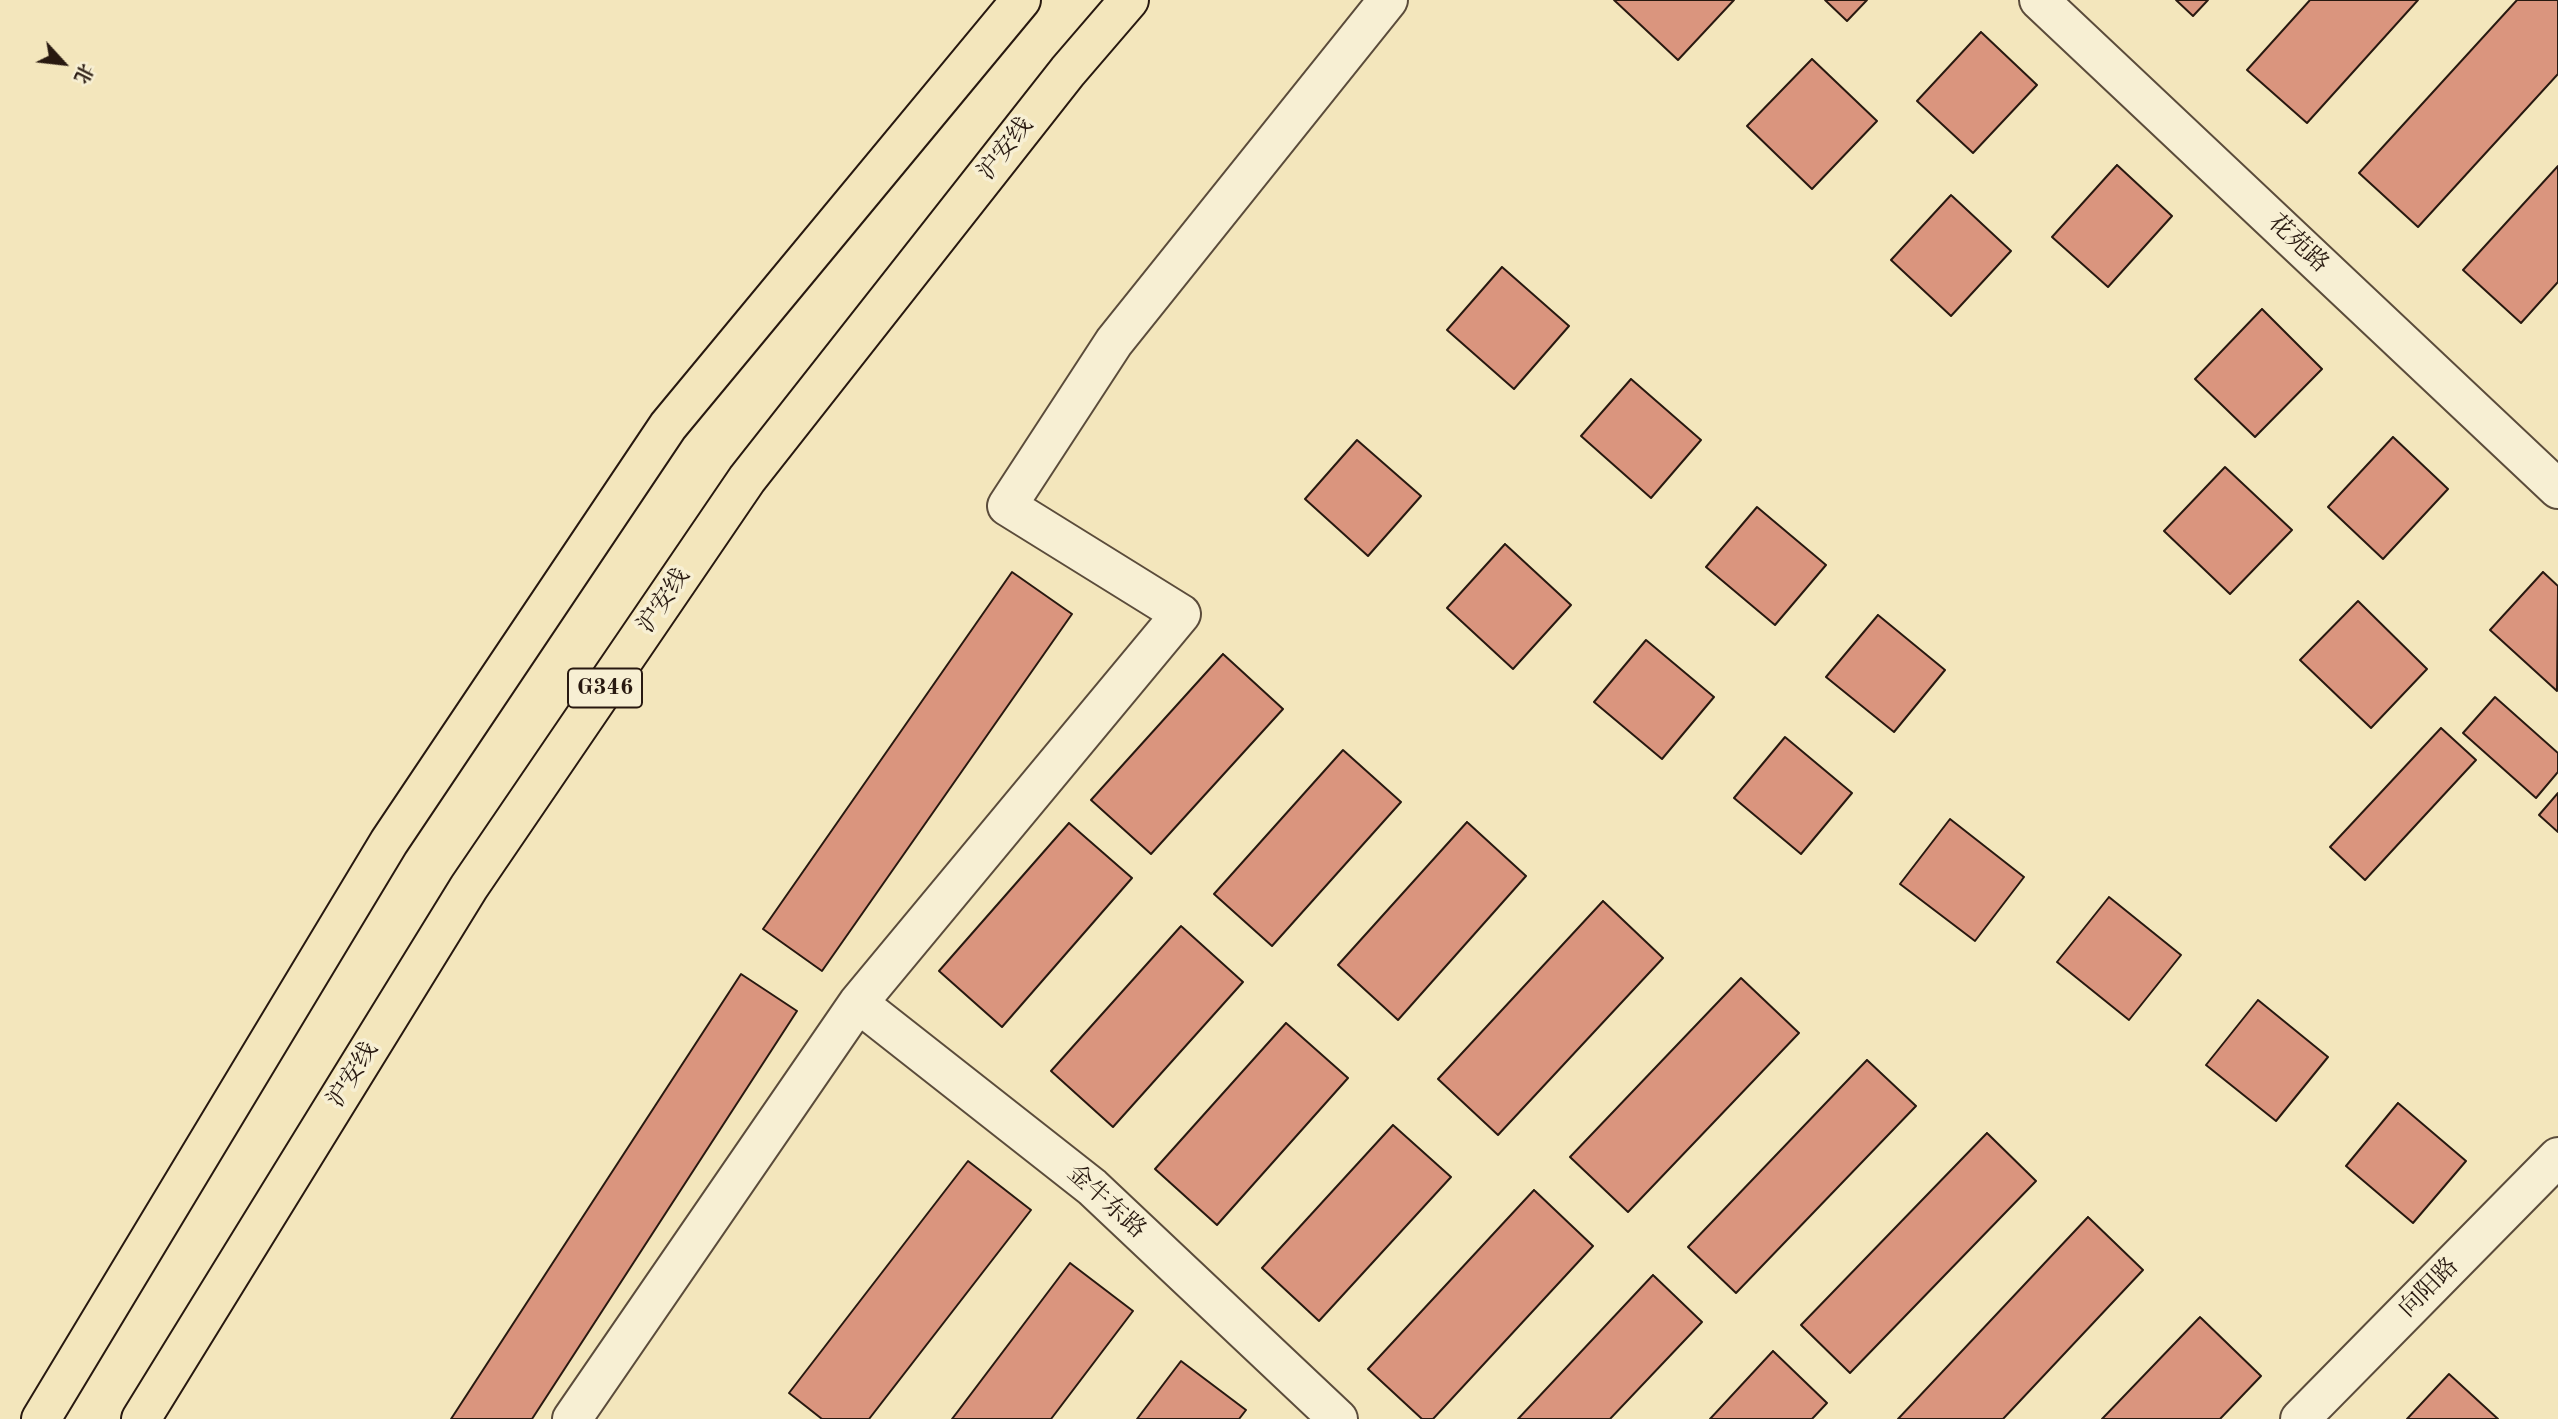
<!DOCTYPE html>
<meta charset="utf-8">
<style>
body{margin:0}
#map{position:relative;width:2558px;height:1419px;overflow:hidden;background:#f3e6bc;font-family:"Old Standard TT","Noto Serif SC",serif}
canvas{display:block}
.north{position:absolute;left:28px;top:28px;width:70px;height:70px;-webkit-text-stroke:5px #f7efd3;paint-order:stroke;rotate:117deg;font-size:19px;font-weight:700;line-height:28px;text-align:center;color:#281910}
.north::after{content:'';display:block;margin:auto;width:24px;height:32px;background:#281910;clip-path:polygon(50% 0,100% 100%,50% 72%,0 100%)}
</style>
<div id="map">
<canvas width="2558" height="1419"></canvas>
<div class="north">北</div>
</div>
<script>
const c = document.querySelector('canvas').getContext('2d');
c.lineJoin = 'round';
function fillPath(path, color) { c.fillStyle = color; c.fill(path, 'evenodd'); }
const poly = rows => new Path2D(rows.map(r => 'M' + r).join(''));
function stroke(path, color, width, dash) { c.strokeStyle = color; c.lineWidth = width; c.lineCap = dash ? 'butt' : 'round'; c.setLineDash(dash || []); c.stroke(path); }
function write(font, color, halo, rows, align = 'center') {
  c.font = font + ' "Old Standard TT","Noto Serif SC",serif'; c.lineWidth = 7; c.setLineDash([]); c.textBaseline = 'middle'; c.strokeStyle = halo; c.fillStyle = color; for (const [text, x, y, turn = 0] of rows) {
    c.save(); c.translate(x, y); c.rotate((+turn || 0) * Math.PI / 180); c.textAlign = isNaN(turn) ? turn : align; if (halo) c.strokeText(text, 0, 0); c.fillText(text, 0, 0); c.restore();
  }
}
const building = poly([
 [1614,0,1734,0,1678,60,1614,0],
 [1825,0,1867,0,1847,21,1825,0],
 [2176,0,2208,0,2193,16,2176,0],
 [2310,0,2418,0,2307,123,2247,70,2310,0],
 [2517,0,2558,0,2558,74,2418,227,2359,173,2517,0],
 [1981,32,2037,85,1973,153,1917,101,1981,32],
 [1812,59,1877,121,1812,189,1747,126,1812,59],
 [2117,165,2172,216,2108,287,2052,237,2117,165],
 [2558,166,2558,282,2521,323,2463,270,2558,166],
 [1951,195,2011,251,1951,316,1891,260,1951,195],
 [1502,267,1569,326,1514,389,1447,330,1502,267],
 [2262,309,2322,369,2255,437,2195,379,2262,309],
 [1631,379,1701,440,1651,498,1581,436,1631,379],
 [2393,437,2448,489,2383,559,2328,507,2393,437],
 [1357,440,1421,496,1368,556,1305,499,1357,440],
 [2225,467,2292,530,2230,594,2164,531,2225,467],
 [1757,507,1826,565,1775,625,1706,567,1757,507],
 [1505,544,1571,605,1513,669,1447,608,1505,544],
 [1012,572,1072,614,822,971,763,929,1012,572],
 [2543,572,2558,586,2557,691,2490,630,2543,572],
 [2358,601,2427,669,2371,728,2300,660,2358,601],
 [1878,615,1945,670,1894,732,1826,677,1878,615],
 [1646,640,1714,697,1662,759,1594,702,1646,640],
 [1223,654,1283,709,1151,854,1091,800,1223,654],
 [2495,697,2558,753,2558,772,2536,798,2463,733,2495,697],
 [2441,728,2476,760,2365,880,2330,847,2441,728],
 [1785,737,1852,793,1801,854,1734,798,1785,737],
 [1343,750,1401,802,1272,946,1214,894,1343,750],
 [2558,793,2558,832,2539,815,2558,793],
 [1950,819,2024,877,1975,941,1900,884,1950,819],
 [1467,822,1526,876,1398,1020,1338,965,1467,822],
 [1069,823,1132,878,1002,1027,939,971,1069,823],
 [2109,897,2181,955,2129,1020,2057,962,2109,897],
 [1603,901,1663,958,1498,1135,1438,1079,1603,901],
 [1181,926,1243,982,1113,1127,1051,1071,1181,926],
 [741,974,797,1011,532,1419,451,1419,741,974],
 [1741,978,1799,1033,1628,1212,1570,1157,1741,978],
 [2258,1000,2328,1057,2276,1121,2206,1065,2258,1000],
 [1286,1023,1348,1078,1217,1225,1155,1169,1286,1023],
 [1867,1060,1916,1106,1736,1293,1688,1247,1867,1060],
 [2398,1103,2466,1161,2413,1223,2346,1166,2398,1103],
 [1393,1125,1451,1177,1319,1321,1262,1268,1393,1125],
 [1987,1133,2036,1181,1850,1373,1801,1325,1987,1133],
 [968,1161,1031,1210,869,1419,822,1419,789,1393,968,1161],
 [1534,1190,1593,1246,1433,1419,1422,1419,1368,1369,1534,1190],
 [2088,1217,2143,1270,2003,1419,1898,1419,2088,1217],
 [1070,1263,1133,1311,1051,1419,952,1419,1070,1263],
 [1653,1275,1702,1322,1610,1419,1518,1419,1653,1275],
 [2200,1317,2261,1376,2220,1419,2102,1419,2200,1317],
 [1773,1351,1827,1403,1812,1419,1710,1419,1773,1351],
 [1181,1361,1246,1410,1239,1419,1137,1419,1181,1361],
 [2449,1374,2498,1419,2407,1419,2449,1374]
]);
const minor = poly([
 [2039,0,2558,489],
 [858,1003,1092,1187,1338,1419],
 [572,1419,858,1003,1181,614,1007,506,1114,342,1388,0],
 [2300,1419,2558,1157]
]);
const highway = poly([
 [41,1419,389,842,668,426,1021,0],
 [141,1419,469,887,747,479,1068,71,1129,0]
]);
const shields = [
 [605,688,74]
];
const shieldNames = [
 ["G346",605,688]
];
const streetNames = [
 ["沪安线",1006,149,-52],
 ["花苑路",2298,244,43],
 ["沪安线",664,601,-56],
 ["沪安线",353,1075,-58],
 ["金牛东路",1106,1202,42],
 ["向阳路",2429,1288,-45]
];
fillPath(building, '#da957e');
stroke(building, '#281910', 2);
stroke(minor, '#5b4c3b', 42);
stroke(highway, '#281910', 42);
stroke(minor, '#f7efd3', 38);
stroke(highway, '#f3e6bc', 38);
for (const [x, y, w] of shields) { const box = new Path2D(); box.roundRect(x - w / 2, y - 19.5, w, 39, 5); c.fillStyle = '#f7efd3'; c.fill(box); stroke(box, '#281910', 2); }
write('bold 23px', '#281910', null, shieldNames);
write('24px', '#281910', '#f7efd3', streetNames);
</script>
